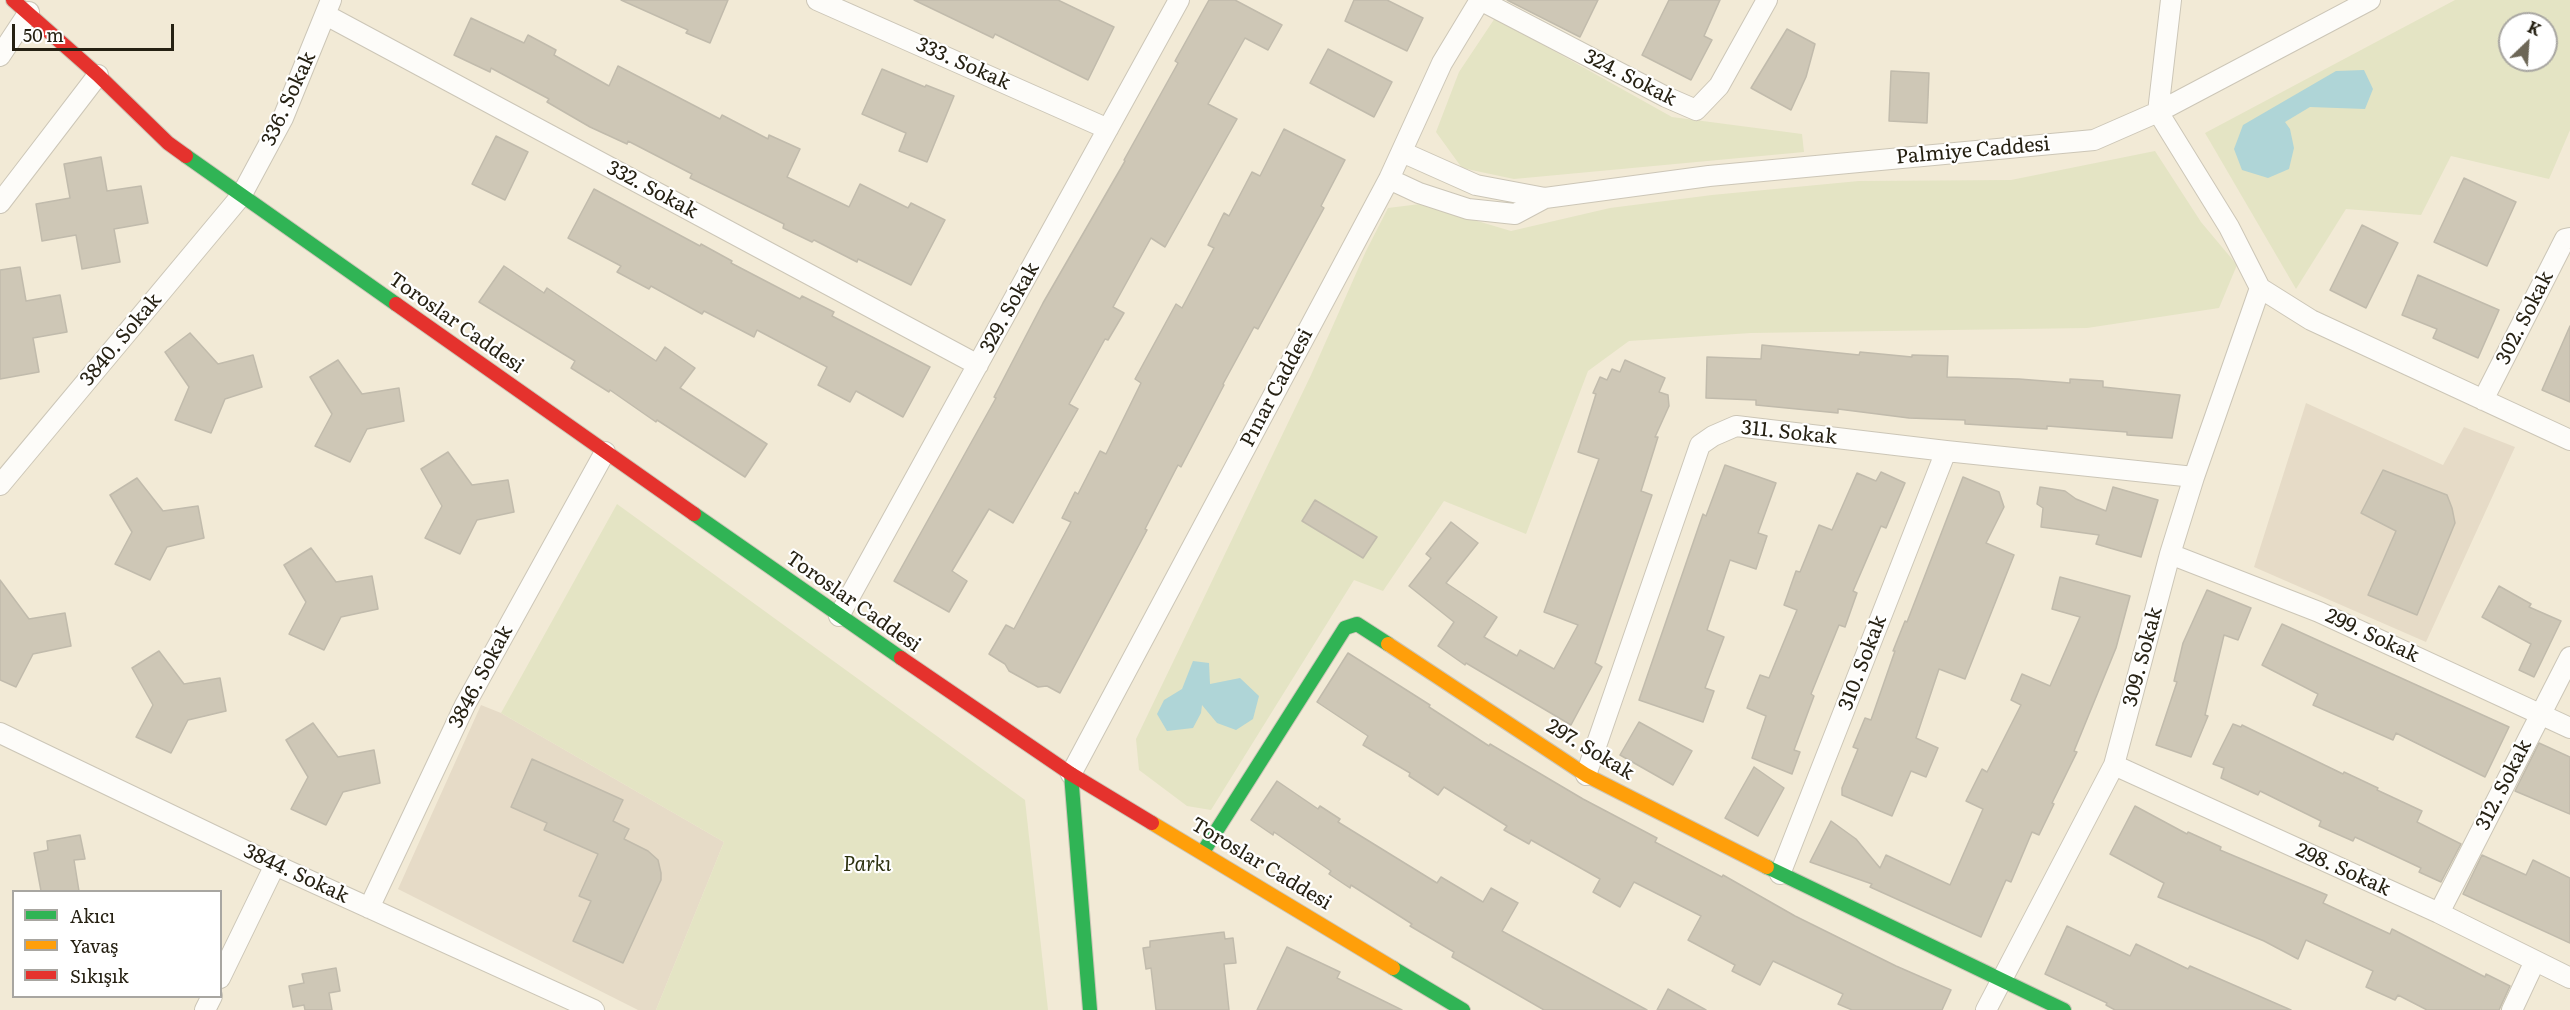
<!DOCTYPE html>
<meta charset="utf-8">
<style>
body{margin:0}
#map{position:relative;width:2570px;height:1010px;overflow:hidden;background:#f2ead6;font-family:Literata,serif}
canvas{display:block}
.legend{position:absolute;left:12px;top:890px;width:210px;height:108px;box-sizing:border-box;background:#fff;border:2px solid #a8a6a1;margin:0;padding:8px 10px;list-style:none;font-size:18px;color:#262113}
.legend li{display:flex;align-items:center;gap:12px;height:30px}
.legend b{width:30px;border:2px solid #a8a6a1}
.north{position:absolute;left:2498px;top:12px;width:60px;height:60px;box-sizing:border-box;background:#fff;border:2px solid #a8a6a1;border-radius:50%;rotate:25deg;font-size:16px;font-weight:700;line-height:24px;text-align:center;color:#262113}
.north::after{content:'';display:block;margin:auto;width:21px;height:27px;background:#6d6757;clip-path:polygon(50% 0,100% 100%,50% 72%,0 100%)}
.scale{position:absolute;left:12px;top:24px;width:162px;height:27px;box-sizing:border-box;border:3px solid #262113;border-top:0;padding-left:8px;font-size:18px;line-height:21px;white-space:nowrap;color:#262113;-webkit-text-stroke:4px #fff;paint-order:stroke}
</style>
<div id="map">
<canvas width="2570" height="1010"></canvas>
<ul class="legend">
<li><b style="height:8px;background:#30b455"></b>Akıcı</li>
<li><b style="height:8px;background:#ff9f0a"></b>Yavaş</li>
<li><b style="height:8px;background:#e5322d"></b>Sıkışık</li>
</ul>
<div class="north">K</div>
<div class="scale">50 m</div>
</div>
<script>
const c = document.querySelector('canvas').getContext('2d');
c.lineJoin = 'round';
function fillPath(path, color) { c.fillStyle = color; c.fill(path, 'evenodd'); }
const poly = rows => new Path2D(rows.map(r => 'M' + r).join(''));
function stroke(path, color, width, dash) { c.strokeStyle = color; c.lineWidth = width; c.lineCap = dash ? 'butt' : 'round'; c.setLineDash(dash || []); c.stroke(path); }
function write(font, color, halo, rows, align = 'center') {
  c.font = font + ' Literata,serif'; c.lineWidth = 4.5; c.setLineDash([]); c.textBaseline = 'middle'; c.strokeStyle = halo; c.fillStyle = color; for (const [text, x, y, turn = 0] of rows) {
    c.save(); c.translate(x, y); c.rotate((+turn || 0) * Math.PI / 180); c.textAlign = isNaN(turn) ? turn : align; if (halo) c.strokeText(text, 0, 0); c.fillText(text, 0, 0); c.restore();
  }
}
const education = poly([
 [2306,403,2443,465,2464,427,2515,447,2426,642,2254,567],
 [481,705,501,713,724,842,656,1010,638,1010,398,889]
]);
const green = poly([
 [2455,0,2570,0,2570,130,2549,179,2451,156,2421,215,2346,209,2296,289,2205,133],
 [2510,24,2546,24,2546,60,2510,60],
 [1495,18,1672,117,1802,134,1804,152,1514,179,1462,168,1436,132,1459,72],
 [2155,151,2201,222,2237,265,2219,308,2087,328,1751,333,1629,341,1588,371,1526,534,1444,501,1383,591,1354,580,1211,810,1187,806,1139,770,1136,739,1311,375,1366,251,1388,208,1420,204,1511,231,1610,208,1712,195,1859,181,2011,180],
 [617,504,1025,800,1048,1010,656,1010,724,842,501,713]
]);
const water = poly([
 [2364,70,2373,89,2365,109,2310,107,2285,122,2290,129,2294,148,2289,169,2268,178,2242,170,2234,149,2243,125,2336,71],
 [1193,661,1209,663,1210,684,1240,678,1259,696,1253,719,1236,730,1217,723,1202,705,1201,713,1193,728,1167,731,1157,714,1164,700,1182,689]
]);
const building = poly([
 [621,0,728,0,710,43,686,33,688,30,621,0],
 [914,0,1058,0,1114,27,1088,80,995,34,993,38,914,0],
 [1209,0,1235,0,1282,25,1268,50,1245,38,1208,104,1237,119,1165,247,1151,238,1113,307,1124,313,1108,340,1105,339,1069,404,1078,409,1013,523,989,509,952,571,967,581,949,612,894,581,996,398,994,397,1043,303,1125,161,1124,160,1178,63,1175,61,1209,0],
 [1354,0,1387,0,1423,18,1407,51,1345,21,1354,0],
 [1507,0,1598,0,1580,37,1507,0],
 [1669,0,1720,0,1704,36,1712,40,1691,80,1642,55,1669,0],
 [471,18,524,43,528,35,556,50,554,55,609,86,618,66,720,119,722,115,768,139,769,135,800,149,787,177,849,207,860,184,908,208,911,203,945,220,911,285,858,259,857,262,814,240,812,242,783,228,784,224,690,178,692,174,628,141,627,144,590,127,547,102,549,99,491,68,490,72,454,55,471,18],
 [1787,29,1815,44,1806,77,1791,110,1751,88,1787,29],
 [1328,49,1392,82,1374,117,1310,83,1328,49],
 [882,69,925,87,926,85,954,96,927,162,899,151,906,133,862,114,882,69],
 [1891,71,1929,73,1927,123,1889,121,1891,71],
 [1284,129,1345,160,1321,206,1324,208,1258,329,1254,327,1223,384,1224,385,1181,467,1178,465,1145,529,1147,530,1060,693,1047,686,1038,687,1009,671,1005,664,989,654,1006,625,1014,629,1071,522,1062,518,1075,492,1078,494,1100,451,1106,454,1141,383,1135,379,1176,304,1182,308,1214,248,1208,245,1224,213,1229,216,1252,172,1260,176,1284,129],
 [496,136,528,152,505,200,472,184,496,136],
 [101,157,107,191,141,186,148,223,114,229,120,262,82,269,76,235,42,241,36,204,70,198,64,164,101,157],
 [2464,178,2516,202,2487,266,2434,242,2464,178],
 [594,189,700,246,701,244,732,261,731,263,800,299,802,296,834,312,832,316,930,367,903,417,856,391,850,402,818,385,827,367,757,330,754,337,704,311,702,314,651,286,649,289,617,272,621,266,568,238,594,189],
 [2362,225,2398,243,2366,308,2330,290,2362,225],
 [504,266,544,293,547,288,656,361,665,347,695,368,680,388,767,444,745,477,657,420,656,422,610,390,609,392,571,368,575,361,479,302,504,266],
 [20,267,26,301,60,295,67,332,33,338,39,372,0,379,0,270,20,267],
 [2418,275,2499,310,2478,358,2433,338,2437,329,2402,315,2418,275],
 [2570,326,2570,402,2542,390,2570,326],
 [190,333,218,364,253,355,262,387,225,399,211,433,175,420,189,387,165,352,190,333],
 [1762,345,1859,355,1860,352,1912,357,1912,355,1948,356,1947,377,2019,379,2070,383,2070,379,2103,381,2103,387,2180,395,2172,438,2127,435,2127,432,2047,426,2047,429,1965,424,1965,420,1909,418,1838,409,1838,413,1756,405,1756,400,1706,398,1707,357,1761,359,1762,345],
 [338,360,362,394,399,388,404,421,367,429,350,462,315,446,332,414,310,377,338,360],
 [1625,360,1665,378,1659,392,1668,395,1669,406,1655,437,1658,437,1641,491,1652,495,1595,663,1602,667,1571,725,1466,663,1465,665,1438,646,1454,622,1409,586,1431,558,1426,554,1451,522,1478,543,1446,583,1497,617,1484,637,1517,656,1520,650,1554,669,1578,625,1544,612,1599,459,1578,452,1596,394,1593,393,1600,377,1607,380,1612,369,1620,372,1625,360],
 [448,452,472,485,508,480,514,512,477,520,460,554,425,538,442,506,421,469,448,452],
 [1725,465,1776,483,1758,533,1767,536,1756,569,1730,560,1707,630,1724,637,1705,688,1714,691,1703,722,1639,700,1703,514,1706,516,1725,465],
 [2383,470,2447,495,2452,508,2455,523,2417,615,2368,595,2396,531,2361,513,2383,470],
 [1881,472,1905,483,1886,528,1881,526,1853,591,1857,593,1845,627,1839,625,1811,694,1814,696,1794,750,1800,752,1792,774,1752,758,1766,716,1747,708,1760,675,1769,678,1797,610,1784,605,1796,571,1800,572,1819,525,1832,530,1857,473,1876,481,1881,472],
 [1963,477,1999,492,2004,507,1986,543,2014,555,1965,679,1939,669,1916,738,1938,748,1926,777,1911,771,1892,816,1842,795,1842,788,1858,749,1853,747,1865,718,1871,720,1895,651,1893,651,1905,621,1907,622,1963,477],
 [137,478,163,511,198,506,204,538,167,547,150,580,115,564,132,532,110,495,137,478],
 [2040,487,2065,491,2076,499,2106,511,2113,487,2158,500,2141,557,2096,544,2099,535,2041,527,2043,508,2037,504,2040,487],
 [1315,500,1377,537,1363,558,1302,521,1315,500],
 [311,548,336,582,372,576,378,609,341,617,324,650,289,634,306,602,284,565,311,548],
 [2060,577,2130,596,2116,648,2074,751,2077,752,2052,803,2054,804,2039,835,2032,832,2011,882,2006,880,1981,937,1870,887,1872,884,1810,862,1831,821,1856,839,1880,868,1886,855,1950,885,1983,809,1966,801,1982,769,1987,772,2021,705,2011,700,2022,674,2050,686,2080,617,2052,609,2060,577],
 [0,580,29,619,65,613,71,646,33,654,16,687,0,680,0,580],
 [2499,586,2531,604,2529,607,2561,621,2534,677,2519,670,2531,644,2482,617,2499,586],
 [2207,590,2251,608,2238,640,2224,635,2205,715,2208,716,2191,757,2156,745,2177,682,2174,681,2183,643,2207,590],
 [2282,624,2509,727,2485,777,2396,733,2393,740,2313,705,2318,694,2262,665,2282,624],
 [159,651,184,684,220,678,226,711,188,720,171,753,136,737,153,705,132,668,159,651],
 [1348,653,1430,705,1429,707,1489,746,1490,744,1583,799,1657,838,1655,842,1722,877,1723,875,1795,916,1896,966,1951,990,1942,1010,1852,1010,1838,1004,1843,994,1773,961,1760,985,1732,971,1735,965,1688,940,1701,916,1634,882,1620,907,1593,892,1600,879,1531,840,1529,844,1504,830,1507,826,1444,787,1438,795,1409,776,1410,773,1363,745,1368,736,1317,702,1348,653],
 [1639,722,1692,751,1673,785,1620,755,1639,722],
 [313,723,338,757,374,750,380,783,343,792,326,825,291,809,308,777,286,740,313,723],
 [2233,724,2241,727,2242,725,2343,774,2344,772,2378,788,2377,790,2422,811,2417,822,2461,844,2441,882,2419,872,2421,868,2355,837,2353,841,2319,826,2321,821,2260,791,2258,795,2221,778,2224,768,2213,764,2233,724],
 [2539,743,2570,757,2570,814,2515,791,2539,743],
 [532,759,623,800,613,821,629,829,624,839,648,851,658,860,661,873,661,880,623,963,573,941,591,901,579,896,598,854,544,830,547,823,511,807,532,759],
 [1754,767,1784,788,1758,836,1725,818,1754,767],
 [1277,781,1318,809,1320,806,1340,819,1338,822,1437,883,1441,877,1483,902,1491,888,1518,903,1502,931,1647,1010,1544,1010,1452,957,1454,952,1410,926,1412,924,1351,885,1350,888,1329,874,1331,871,1274,832,1273,835,1251,820,1277,781],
 [2135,806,2187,834,2188,832,2221,847,2220,850,2327,895,2323,903,2390,934,2392,929,2485,977,2486,974,2510,986,2499,1010,2427,1010,2398,995,2395,1000,2366,987,2373,971,2306,940,2298,959,2264,941,2158,897,2164,883,2110,854,2135,806],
 [80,835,85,859,74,860,79,891,41,891,34,853,48,850,47,841,80,835],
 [2482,855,2526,875,2533,860,2570,878,2570,943,2463,894,2482,855],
 [2067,926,2130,956,2136,944,2188,969,2190,966,2291,1010,2115,1010,2106,1005,2107,1003,2045,974,2067,926],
 [1224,932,1225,939,1233,938,1236,963,1224,964,1229,1010,1156,1010,1151,968,1146,969,1143,948,1150,947,1150,941,1224,932],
 [1287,947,1340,972,1337,978,1402,1010,1257,1010,1287,947],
 [336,968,340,991,329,993,332,1010,305,1010,304,1005,293,1007,289,986,304,983,302,974,336,968],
 [1668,989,1706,1010,1657,1010,1668,989]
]);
const street = poly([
 [817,0,1108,129],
 [1480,0,1666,97,1696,110,1719,86,1767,0],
 [2171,0,2158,112,2229,227,2260,288,2311,320,2570,440],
 [326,15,978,365],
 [0,56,29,12],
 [1402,152,1476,185,1545,198,1709,176,2094,140,2158,112,2370,0],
 [1389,179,1419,193,1468,209,1515,214,1545,198],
 [0,203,98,75],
 [2483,400,2565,239,2570,238],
 [0,485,241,196,283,118,331,0],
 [2170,554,2319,612,2570,728],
 [839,616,1179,0],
 [0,733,275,865,594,1010],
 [2114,765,2439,913,2570,978],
 [1071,774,1389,179,1442,63,1480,0],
 [1586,775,1700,445,1713,436,1736,426,1946,451,2194,477],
 [1780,874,1946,451],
 [369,908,465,705,605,452],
 [2439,913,2570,657],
 [220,978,275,865],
 [205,1010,212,996],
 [1986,1010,2114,765,2170,554,2194,477,2260,288],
 [2512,1010,2535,961]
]);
const fast = poly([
 [186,156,396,304],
 [694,514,901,658],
 [1071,774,1090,1010],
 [1203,852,1345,628,1357,624,1388,644],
 [1767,867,2064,1010],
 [1393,968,1463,1010]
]);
const slow = poly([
 [1388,644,1586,775,1767,867],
 [1152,823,1393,968]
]);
const jam = poly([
 [13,0,98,75,168,143,186,156],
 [396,304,694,514],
 [901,658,1071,774,1152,823]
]);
const streetNames = [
 ["333. Sokak",963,64,24],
 ["324. Sokak",1630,78,27],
 ["336. Sokak",289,99,-65],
 ["Palmiye Caddesi",1973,151,-5],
 ["332. Sokak",652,190,28],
 ["329. Sokak",1010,308,-61],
 ["302. Sokak",2525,318,-63],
 ["Toroslar Caddesi",456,323,35],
 ["3840. Sokak",121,340,-50],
 ["Pınar Caddesi",1277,388,-62],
 ["311. Sokak",1789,433,6],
 ["Toroslar Caddesi",853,602,35],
 ["299. Sokak",2372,636,25],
 ["309. Sokak",2143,657,-75],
 ["310. Sokak",1863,663,-69],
 ["3846. Sokak",481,677,-62],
 ["297. Sokak",1590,750,31],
 ["312. Sokak",2504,785,-63],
 ["Toroslar Caddesi",1261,864,31],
 ["298. Sokak",2343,870,24],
 ["3844. Sokak",296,874,25]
];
const parkNames = [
 ["Parkı",867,865]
];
fillPath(education, '#e6dbc7');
fillPath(green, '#e4e4c4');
fillPath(water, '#afd5d7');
fillPath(building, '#cec7b6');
stroke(building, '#c1bbac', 1.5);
stroke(street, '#ccc6b7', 22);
stroke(fast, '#ccc6b7', 16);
stroke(slow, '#ccc6b7', 16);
stroke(jam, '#ccc6b7', 16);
stroke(street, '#fdfcf9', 20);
stroke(fast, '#30b455', 14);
stroke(slow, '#ff9f0a', 14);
stroke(jam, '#e5322d', 14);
write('20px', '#262113', '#fff', streetNames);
write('italic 20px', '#2d320f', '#fff', parkNames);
</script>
